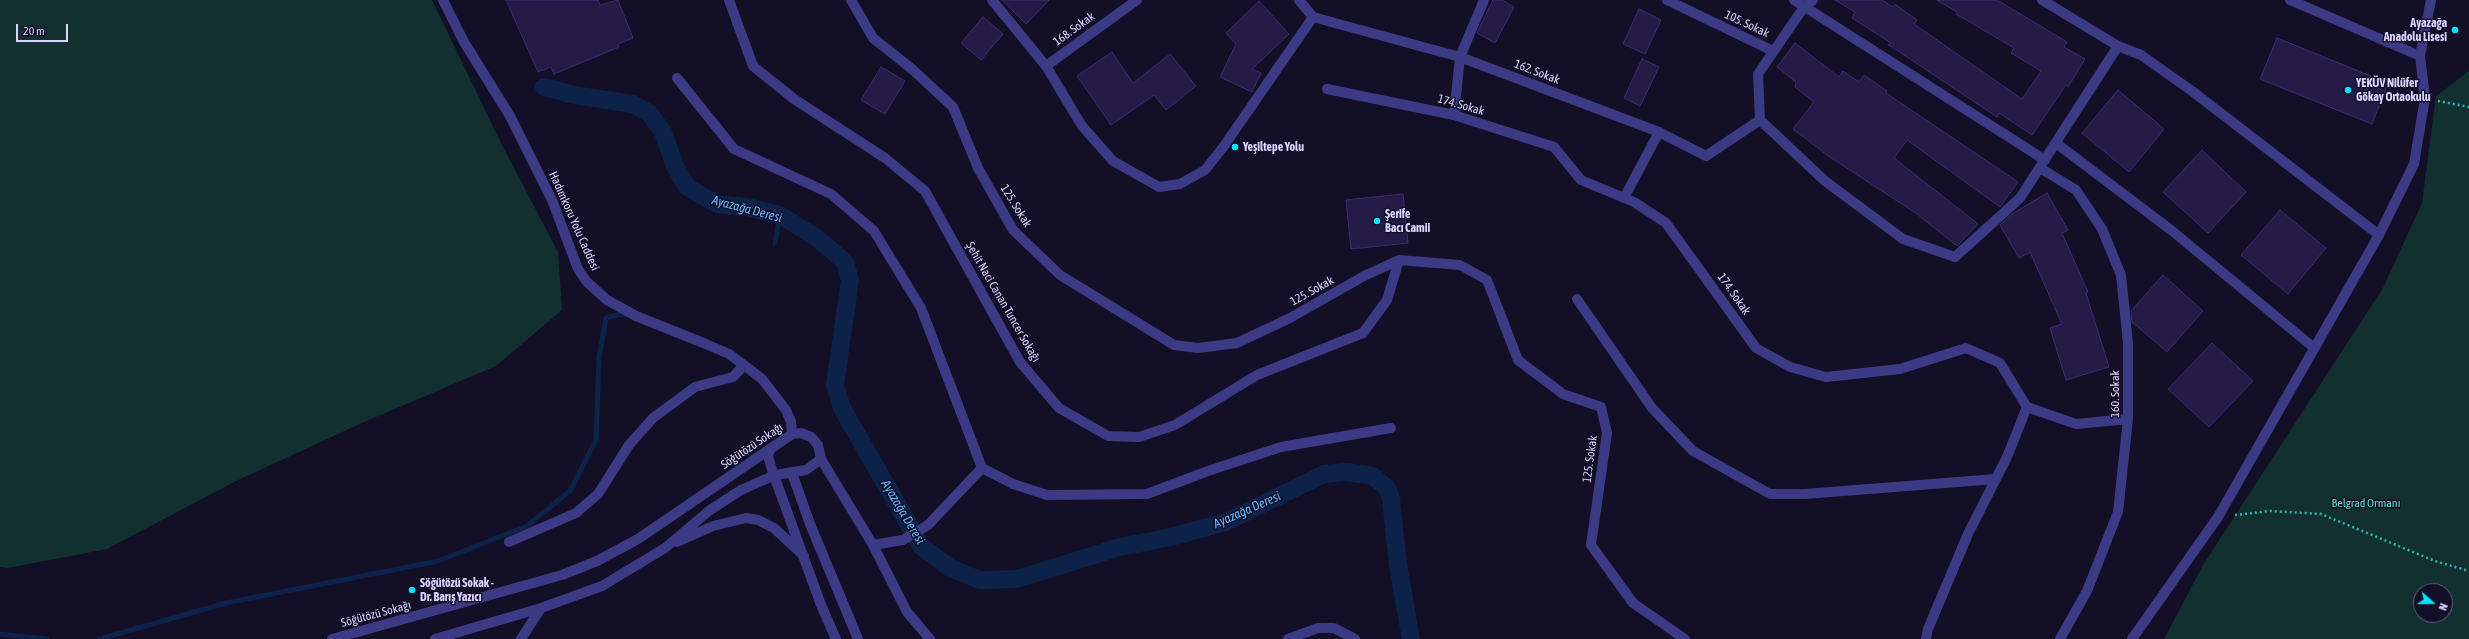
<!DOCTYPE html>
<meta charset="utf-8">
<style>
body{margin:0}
#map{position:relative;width:2469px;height:639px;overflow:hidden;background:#130f26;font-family:"Asap Condensed",sans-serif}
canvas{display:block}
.north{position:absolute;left:2413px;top:583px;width:40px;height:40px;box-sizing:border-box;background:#130f26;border:1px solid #625e7d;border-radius:50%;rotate:111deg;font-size:11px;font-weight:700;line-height:16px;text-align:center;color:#d9d4ff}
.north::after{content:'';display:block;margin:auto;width:14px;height:18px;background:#00e5ff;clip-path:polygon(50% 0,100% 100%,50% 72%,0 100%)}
.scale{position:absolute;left:16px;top:24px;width:52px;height:18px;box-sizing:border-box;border:2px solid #d9d4ff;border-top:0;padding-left:5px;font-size:12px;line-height:14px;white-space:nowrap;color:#d9d4ff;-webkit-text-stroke:3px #130f26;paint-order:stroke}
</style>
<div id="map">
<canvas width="2469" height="639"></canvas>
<div class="north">N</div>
<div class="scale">20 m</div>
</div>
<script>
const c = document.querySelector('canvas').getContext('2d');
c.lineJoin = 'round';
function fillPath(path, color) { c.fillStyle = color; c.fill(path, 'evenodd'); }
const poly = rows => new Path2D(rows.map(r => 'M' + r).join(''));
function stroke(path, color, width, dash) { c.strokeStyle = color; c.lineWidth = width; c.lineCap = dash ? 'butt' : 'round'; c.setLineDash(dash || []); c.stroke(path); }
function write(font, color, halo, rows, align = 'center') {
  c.font = font + ' "Asap Condensed",sans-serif'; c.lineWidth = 3; c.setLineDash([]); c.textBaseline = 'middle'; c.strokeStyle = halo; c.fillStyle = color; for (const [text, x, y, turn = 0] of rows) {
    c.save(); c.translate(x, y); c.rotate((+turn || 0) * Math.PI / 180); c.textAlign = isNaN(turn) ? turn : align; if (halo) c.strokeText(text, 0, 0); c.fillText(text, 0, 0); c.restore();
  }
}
const green = poly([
 [0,0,432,0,501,143,558,252,562,310,496,366,364,422,236,481,107,549,8,568,0,567],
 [2469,71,2469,639,2164,639,2203,565,2383,288,2422,203,2436,96],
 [2421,591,2445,591,2445,615,2421,615]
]);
const stream = poly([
 [775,243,780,215],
 [0,634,47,639],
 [100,639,226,603,438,561,527,526,570,491,596,440,599,357,606,318,616,315,628,314]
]);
const canal = poly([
 [544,87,574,95,633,104,650,114,663,132,675,166,687,187,717,204,747,207,780,215,818,239,845,262,850,280,835,385,842,408,921,546,950,568,980,580,1017,579,1120,547,1171,537,1226,522,1324,474,1347,472,1373,476,1387,488,1391,499,1398,565,1411,639]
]);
const building = poly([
 [506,0,598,0,600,5,618,0,633,38,618,44,619,47,554,74,551,67,538,72,506,0],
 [1002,0,1049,0,1026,24,1002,0],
 [1493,0,1502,0,1514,7,1495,43,1477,33,1493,0],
 [1835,0,1882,0,1893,7,1895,4,1917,20,1914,24,2022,99,2041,71,2011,53,2014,48,1956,14,1957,12,1937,0,1997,0,2067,42,2064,47,2085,59,2068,87,2066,85,2032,135,1999,113,1997,117,1889,45,1891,43,1852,18,1855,12,1835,0],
 [1259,1,1289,34,1252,69,1261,73,1252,92,1220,77,1236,44,1226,33,1259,1],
 [1639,9,1661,20,1645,54,1623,44,1639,9],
 [983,17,1003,34,981,60,961,43,983,17],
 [2277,38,2388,83,2372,124,2260,79,2277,38],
 [1795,43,1839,77,1843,71,1859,82,1864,75,1887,91,1886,93,2018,182,2000,207,1907,140,1894,158,1978,224,1957,246,1917,214,1827,155,1793,129,1814,102,1795,87,1796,82,1777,67,1795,43],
 [1112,52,1133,83,1170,54,1196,86,1166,110,1154,95,1111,125,1077,76,1112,52],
 [1642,59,1659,67,1640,106,1624,98,1642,59],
 [881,67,905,81,885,114,861,100,881,67],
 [2118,90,2164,129,2129,172,2082,133,2118,90],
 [2202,150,2246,192,2208,233,2163,192,2202,150],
 [2047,193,2068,230,2062,233,2088,292,2086,293,2109,367,2066,380,2050,328,2062,324,2030,252,2019,258,2000,225,2012,214,2047,193],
 [1403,194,1408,243,1351,249,1346,200,1403,194],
 [2280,210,2326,248,2288,294,2241,255,2280,210],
 [2163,275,2203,311,2167,352,2132,322,2131,311,2163,275],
 [2212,343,2253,381,2209,427,2168,389,2212,343]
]);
const path = poly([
 [2438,101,2469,107],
 [2235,515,2270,511,2321,514,2435,561,2469,571]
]);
const minor = poly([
 [443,0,464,42,510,116,552,200,578,269,587,282,607,300,636,316,706,344,729,354,744,365,762,379,786,410,791,422,792,434],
 [729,0,753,66,794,99,885,158,925,191,1020,362,1059,408,1108,436,1139,437,1175,425,1257,375,1363,333,1387,300,1399,260],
 [851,0,873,38,912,69,953,107,978,168,1013,230,1060,275,1174,345,1198,348,1237,343,1290,318,1364,276,1399,260,1460,265,1487,280,1518,360,1563,394,1601,407,1607,433,1591,545,1633,603,1685,639],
 [992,0,1046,66,1082,126,1113,161,1159,187,1180,184,1205,170,1224,146,1313,17],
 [1299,0,1313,17,1460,57,1659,132,1706,156,1760,120],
 [1667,0,1773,51],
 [1794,0,2045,160],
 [1813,0,1804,7,1758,74,1760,120,1825,181,1903,239,1955,257,2020,198,2118,46],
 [2042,0,2118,46,2141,55,2192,91,2379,235],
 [2290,0,2420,56],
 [1046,66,1137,0],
 [677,78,734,149,831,194,874,231,921,308,982,468],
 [1327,89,1454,115,1554,147,1581,180,1634,202,1666,223,1756,348,1790,367,1826,377,1900,369,1966,348,2000,363,2027,407,2076,424,2128,419],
 [1454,115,1460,57,1484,0],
 [2056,143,2171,230,2313,347],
 [2040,168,2076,190,2102,229,2121,275,2128,343,2128,419,2118,512,2087,591,2060,639],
 [1624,198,1659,132],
 [1577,299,1652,408,1693,451,1770,494,1805,494,1996,479],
 [770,450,768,456,772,470,821,605,836,639],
 [982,468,1013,484,1047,495,1147,494,1208,471,1281,447,1391,428],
 [792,473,810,524,858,639],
 [509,542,576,513,598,494,629,445,653,418,695,387,733,377,744,365],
 [677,542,713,526,746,518,758,520,774,528,804,556],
 [873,545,903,540,928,525,982,468],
 [332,639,562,575,597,561,638,539,792,434,801,433,811,437,818,445,821,459,873,545,907,612,930,639],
 [435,639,541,608,602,586,665,548,710,510,741,490,775,475,806,470,821,459],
 [521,639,541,608],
 [1288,639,1318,628,1334,628,1355,639],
 [1926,639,1928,629,1968,534,2007,457,2027,407],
 [2132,639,2218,517,2379,235,2414,164,2425,98,2420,56,2431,0]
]);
const markers = [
 [2455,30,4,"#00e5ff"],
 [2348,90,4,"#00e5ff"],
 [1235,147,4,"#00e5ff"],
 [1377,221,4,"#00e5ff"],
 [412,590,4,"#00e5ff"]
];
const poiNames = [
 ["Ayazağa",2447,23,"right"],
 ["Anadolu Lisesi",2447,37,"right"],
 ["YEKÜV Nilüfer",2356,83],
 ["Gökay Ortaokulu",2356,97],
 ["Yeşiltepe Yolu",1243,147],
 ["Şerife",1385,214],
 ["Bacı Camii",1385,228],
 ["Söğütözü Sokak -",420,583],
 ["Dr. Barış Yazıcı",420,597]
];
const streetNames = [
 ["105. Sokak",1747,24,25],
 ["168. Sokak",1074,29,-36],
 ["162. Sokak",1537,72,21],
 ["174. Sokak",1461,105,16],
 ["125. Sokak",1016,206,58],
 ["Hadımkoru Yolu Caddesi",574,221,66],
 ["125. Sokak",1312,291,-29],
 ["174. Sokak",1734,294,55],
 ["Şehit Naci Canan Tuncer Sokağı",1003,302,60],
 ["160. Sokak",2115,394,-90],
 ["Söğütözü Sokağı",752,446,-34],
 ["125. Sokak",1590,459,-82],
 ["Söğütözü Sokağı",376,614,-15]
];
const parkNames = [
 ["Belgrad Ormanı",2366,503]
];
const waterNames = [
 ["Ayazağa Deresi",747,209,15],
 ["Ayazağa Deresi",1247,510,-24],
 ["Ayazağa Deresi",903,512,59]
];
fillPath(green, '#12302f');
stroke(stream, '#0c2248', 5);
stroke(canal, '#0c2248', 18);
fillPath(building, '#241b47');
stroke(building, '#3b2d73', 1);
stroke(path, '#2fb8b0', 2.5, [2, 3]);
stroke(minor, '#3d3a85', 10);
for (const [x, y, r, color] of markers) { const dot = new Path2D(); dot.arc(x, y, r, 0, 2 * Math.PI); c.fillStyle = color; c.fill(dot); stroke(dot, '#130f26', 1.5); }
write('bold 12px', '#d9d4ff', '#130f26', poiNames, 'left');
write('12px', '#d9d4ff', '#130f26', streetNames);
write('12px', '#5fe0c0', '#130f26', parkNames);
write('italic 13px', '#62b6ff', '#130f26', waterNames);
</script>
